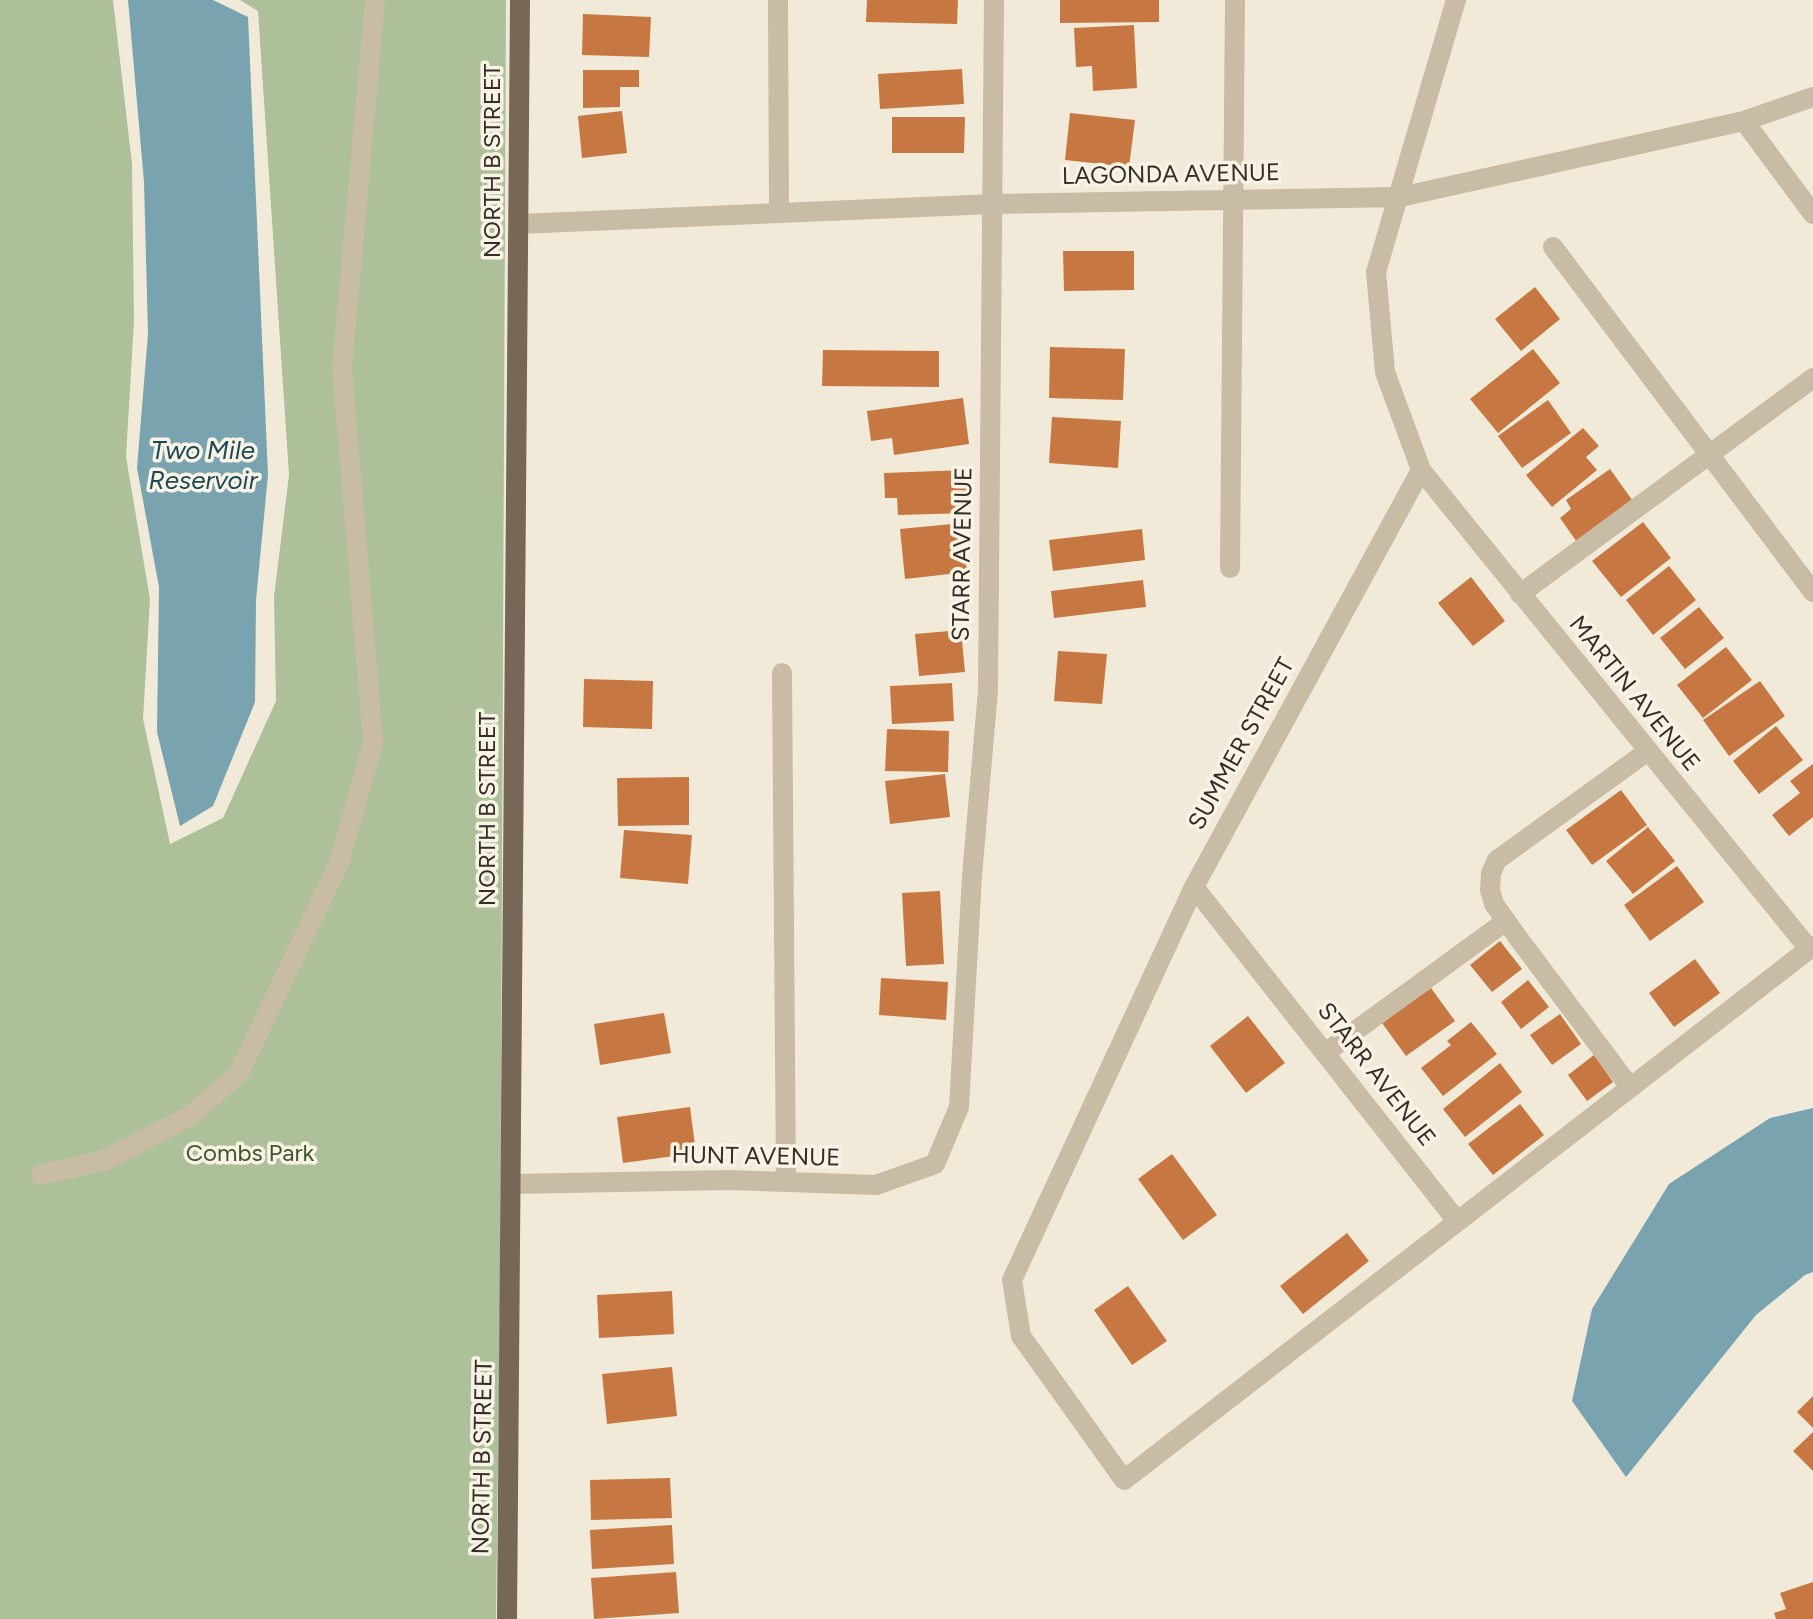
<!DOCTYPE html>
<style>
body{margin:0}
canvas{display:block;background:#f1ead9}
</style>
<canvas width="1813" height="1619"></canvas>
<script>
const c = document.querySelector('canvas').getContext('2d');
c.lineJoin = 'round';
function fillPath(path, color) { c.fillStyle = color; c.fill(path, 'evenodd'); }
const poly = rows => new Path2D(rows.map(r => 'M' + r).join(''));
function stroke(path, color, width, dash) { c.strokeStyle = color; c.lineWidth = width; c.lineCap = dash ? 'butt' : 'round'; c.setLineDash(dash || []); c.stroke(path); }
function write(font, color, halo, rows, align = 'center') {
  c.font = font + ' Figtree,sans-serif'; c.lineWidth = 7; c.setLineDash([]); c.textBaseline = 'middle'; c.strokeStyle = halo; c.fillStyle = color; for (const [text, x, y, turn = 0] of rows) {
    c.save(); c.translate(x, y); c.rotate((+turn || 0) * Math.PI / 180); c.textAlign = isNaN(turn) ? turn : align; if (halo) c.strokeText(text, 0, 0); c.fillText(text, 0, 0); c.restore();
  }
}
const green = poly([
 [0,0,113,0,132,164,134,321,126,457,150,599,143,719,170,844,223,818,276,701,274,597,289,475,258,11,240,0,506,0,500,1314,496,1619,0,1619]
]);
const water = poly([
 [128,0,213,0,248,17,268,475,256,600,255,702,213,806,180,826,157,732,159,587,137,468,148,334,144,182],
 [1813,1108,1813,1272,1805,1275,1756,1315,1626,1477,1572,1401,1592,1309,1669,1184,1770,1118]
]);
const building = poly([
 [867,0,958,0,957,24,866,22],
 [1060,0,1159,0,1159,22,1060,23],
 [583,14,651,17,649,57,582,55],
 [1134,25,1137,88,1093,91,1092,66,1076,67,1074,28],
 [962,69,964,104,880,109,878,74],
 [583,70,639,70,639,87,620,87,620,107,583,108],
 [622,111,627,153,582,158,578,116],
 [1070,113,1135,120,1129,167,1065,160],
 [892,117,965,117,964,153,892,153],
 [1063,251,1134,251,1134,290,1064,291],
 [1535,287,1560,319,1521,351,1495,319],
 [1050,347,1125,349,1123,400,1049,398],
 [1533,349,1560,383,1498,433,1470,399],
 [823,350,939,351,939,387,822,386],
 [963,398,969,444,894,455,892,438,871,441,867,411],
 [1548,400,1571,433,1522,468,1498,436],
 [1052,417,1121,421,1118,468,1049,463],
 [1583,428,1599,446,1586,457,1597,470,1552,507,1526,475],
 [1610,469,1635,504,1579,545,1560,518,1571,509,1566,500],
 [966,470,967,513,898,515,897,498,885,498,884,473],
 [1643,522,1671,558,1621,597,1592,561],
 [962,523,967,572,905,579,900,529],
 [1142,529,1145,560,1053,571,1049,540],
 [1669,566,1696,600,1653,635,1626,600],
 [1471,577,1505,621,1473,646,1438,603],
 [1143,580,1146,607,1054,618,1051,591],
 [1699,607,1724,638,1685,669,1660,638],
 [961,630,965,672,919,676,915,634],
 [1726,647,1752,680,1703,718,1677,685],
 [1058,651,1107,654,1102,704,1054,701],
 [584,679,653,681,652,729,583,727],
 [1760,681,1785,716,1729,756,1703,720],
 [952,683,954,721,892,724,890,686],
 [1776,726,1803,760,1759,794,1733,761],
 [887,729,949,731,948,772,885,771],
 [1813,764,1813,817,1789,836,1772,815,1800,793,1790,781],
 [945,774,950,817,890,824,885,781],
 [689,777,689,825,618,826,617,778],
 [1621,790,1647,825,1592,865,1566,830],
 [1648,827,1675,861,1633,894,1606,861],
 [624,830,692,835,688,884,620,878],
 [1677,866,1704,902,1650,941,1624,905],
 [940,891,944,964,906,966,902,893],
 [1500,941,1522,969,1492,992,1470,965],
 [1695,959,1720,993,1674,1027,1649,993],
 [881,978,948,982,946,1020,879,1015],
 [1528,980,1549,1007,1521,1029,1501,1002],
 [1431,988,1455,1021,1406,1056,1382,1023],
 [664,1013,671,1053,600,1065,594,1024],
 [1560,1014,1581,1044,1552,1065,1530,1035],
 [1248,1016,1285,1063,1246,1093,1210,1046],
 [1471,1022,1497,1054,1443,1096,1421,1068,1451,1045,1447,1041],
 [1594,1055,1613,1082,1587,1101,1568,1075],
 [1500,1063,1522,1092,1465,1137,1443,1109],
 [1520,1104,1544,1135,1493,1175,1468,1144],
 [690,1107,696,1153,623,1163,617,1117],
 [1172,1154,1217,1215,1183,1240,1138,1179],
 [1347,1233,1369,1261,1303,1314,1280,1286],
 [1128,1286,1167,1341,1132,1365,1094,1310],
 [672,1291,674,1334,599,1338,597,1295],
 [672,1367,677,1416,607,1424,602,1374],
 [1813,1396,1813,1428,1797,1412],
 [1813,1432,1813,1471,1793,1451],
 [670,1478,672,1518,591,1520,590,1480],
 [672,1525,674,1564,592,1569,590,1530],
 [676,1572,679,1613,594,1619,591,1578],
 [1813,1582,1813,1619,1776,1619,1774,1613,1786,1609,1780,1593]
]);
const minor = poly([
 [778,0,779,213],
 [1456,0,1376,272,1385,372,1421,470,1194,887,1012,1280,1021,1336,1124,1480,1813,946],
 [1744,121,1813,214],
 [519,224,993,204,1400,197,1744,121,1813,97],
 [1553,247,1813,592],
 [1421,470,1809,949],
 [1230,568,1235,0],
 [1520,594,1813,378],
 [782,673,786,1182],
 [1194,887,1457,1221],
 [1325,1053,1506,921],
 [1630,1087,1519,939,1494,904,1490,890,1491,873,1497,860,1648,751],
 [41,1175,105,1160,190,1116,239,1073,339,863,373,743,342,369,375,0],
 [511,1184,729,1180,876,1185,935,1164,959,1107,972,876,988,690,994,0]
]);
const major = poly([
 [507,1619,520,0]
]);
const streetNames = [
 ["NORTH B STREET",493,161,-90],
 ["LAGONDA AVENUE",1171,175,-1],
 ["STARR AVENUE",963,554,-89],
 ["MARTIN AVENUE",1634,694,51],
 ["SUMMER STREET",1242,744,-61],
 ["NORTH B STREET",488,809,-90],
 ["STARR AVENUE",1376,1075,52],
 ["HUNT AVENUE",756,1157,1],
 ["NORTH B STREET",483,1457,-89]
];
const parkNames = [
 ["Combs Park",250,1154]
];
const waterNames = [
 ["Two Mile",203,451],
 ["Reservoir",203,481]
];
fillPath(green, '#adc099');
fillPath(water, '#78a3af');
fillPath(building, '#c77842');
stroke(minor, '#c9bca5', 20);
stroke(major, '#776757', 20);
write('24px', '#352e27', '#f9f3e6', streetNames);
write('24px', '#3e542a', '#f9f3e6', parkNames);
write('italic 26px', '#1c4957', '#f9f3e6', waterNames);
</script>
